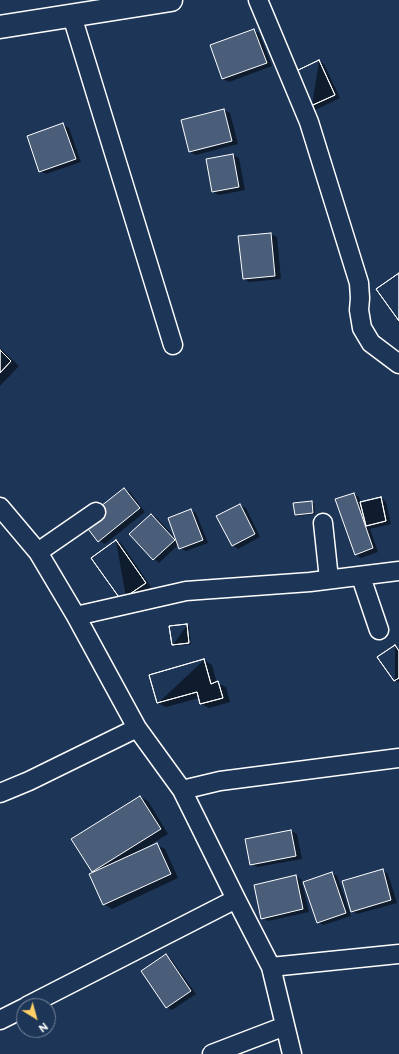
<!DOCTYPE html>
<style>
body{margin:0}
#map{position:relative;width:399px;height:1054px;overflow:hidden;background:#1d3557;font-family:"Balsamiq Sans",sans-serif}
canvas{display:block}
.north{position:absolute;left:16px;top:998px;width:40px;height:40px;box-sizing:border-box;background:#1d3557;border:1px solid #77869a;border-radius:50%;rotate:143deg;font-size:11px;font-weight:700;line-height:16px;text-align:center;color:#fff}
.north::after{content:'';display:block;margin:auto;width:14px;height:18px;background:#ffd166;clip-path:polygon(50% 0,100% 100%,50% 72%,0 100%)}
</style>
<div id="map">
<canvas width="399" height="1054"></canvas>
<div class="north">N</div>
</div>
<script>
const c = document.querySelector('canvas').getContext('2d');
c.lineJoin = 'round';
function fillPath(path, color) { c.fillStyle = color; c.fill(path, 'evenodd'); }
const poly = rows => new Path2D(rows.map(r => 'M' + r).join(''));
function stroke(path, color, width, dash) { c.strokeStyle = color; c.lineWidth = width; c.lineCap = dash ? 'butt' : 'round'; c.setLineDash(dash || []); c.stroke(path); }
const shadow = poly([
 [254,30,259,33,272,66,229,82,223,79,211,46],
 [319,61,324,64,340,98,311,112],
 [224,110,230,113,238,144,196,155,190,152],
 [63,125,69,128,81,162,46,174,40,171],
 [233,155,239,158,245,190,219,195,213,192,207,159],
 [271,234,277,237,281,279,249,282,244,279],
 [0,348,19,366,0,386],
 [124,489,130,492,145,512,105,544,99,541],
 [354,494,359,497,361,503,381,498,386,502,391,524,370,529,378,552,361,558,356,555],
 [311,502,314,504,315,514,298,516,296,514],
 [240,505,246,508,260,537,238,549,233,545],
 [191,510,196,513,208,543,186,551,180,548,179,544,159,563,154,559,151,515,157,518,177,540],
 [116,541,122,544,151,587,127,603],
 [187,625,189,626,191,644,175,646,173,645],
 [395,646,399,649,399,683,395,680],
 [204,660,212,665,217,683,226,687,230,702,209,708,201,704,199,698,166,707,158,703],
 [140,797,148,801,168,834,143,849,144,851,157,845,165,849,178,878,112,909,104,904,95,873,93,871],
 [291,831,297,834,302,859,257,867,251,864],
 [383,870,388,874,397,903,357,914,352,911],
 [332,873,337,876,351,916,323,925,318,922],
 [295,876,301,879,309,912,268,921,262,918],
 [166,955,171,959,196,994,172,1010,166,1007]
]);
const building = poly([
 [254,29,267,63,222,79,210,45,254,29],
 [319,60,335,95,304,109,288,75,319,60],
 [319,60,335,95,304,109,288,75,319,60],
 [224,109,232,141,189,152,181,120,224,109],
 [63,123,76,159,39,172,27,136,63,123],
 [233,154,239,187,212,192,206,159,233,154],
 [271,233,275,276,243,279,238,236,271,233],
 [399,273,399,321,376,289,399,273],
 [399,273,399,321,376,289,399,273],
 [0,350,11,361,0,373,0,350],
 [0,350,11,361,0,373,0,350],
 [124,488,140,508,98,542,82,521,124,488],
 [354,493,373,548,355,555,335,499,354,493],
 [381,497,386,521,366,526,360,502,381,497],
 [381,497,386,521,366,526,360,502,381,497],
 [312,501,313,513,295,515,293,503,312,501],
 [240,504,255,534,232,546,216,516,240,504],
 [191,509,203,540,179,549,168,518,191,509],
 [151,514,175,540,153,560,129,534,151,514],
 [116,540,146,583,121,600,91,558,116,540],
 [116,540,146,583,121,600,91,558,116,540],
 [187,624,189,643,172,645,169,626,187,624],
 [187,624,189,643,172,645,169,626,187,624],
 [395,645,399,651,399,678,394,681,377,657,395,645],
 [395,645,399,651,399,678,394,681,377,657,395,645],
 [204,659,211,684,218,681,223,698,200,704,197,692,157,703,149,675,204,659],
 [204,659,211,684,218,681,223,698,200,704,197,692,157,703,149,675,204,659],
 [140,796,161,829,92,872,71,839,140,796],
 [291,830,296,856,250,865,245,839,291,830],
 [157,843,171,874,103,905,89,874,157,843],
 [383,869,391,900,351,912,342,881,383,869],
 [332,872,346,913,317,923,303,882,332,872],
 [296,875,303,909,261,919,254,885,296,875],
 [166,954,191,991,166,1008,141,971,166,954]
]);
const minor = poly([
 [258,0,309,122,359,283,360,298,359,310,362,328,371,343,399,364],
 [72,16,173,345],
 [0,507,38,552,76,616,137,728,182,790,236,899,271,967,292,1054],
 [323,523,329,579],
 [38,552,96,512],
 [361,577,379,630],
 [76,616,186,591,310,582,399,571],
 [182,790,220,781,399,758],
 [0,793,29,781,137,728],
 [271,967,399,954],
 [27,1006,236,899],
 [0,1020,24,1008],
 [212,1054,285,1026]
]);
const tertiary = poly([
 [0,27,171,0]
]);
fillPath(shadow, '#0007');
fillPath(building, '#4a5d79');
stroke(building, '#fff', 1);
stroke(minor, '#fff', 21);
stroke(tertiary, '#fff', 25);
stroke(minor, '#1d3557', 18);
stroke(tertiary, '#1d3557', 22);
</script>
